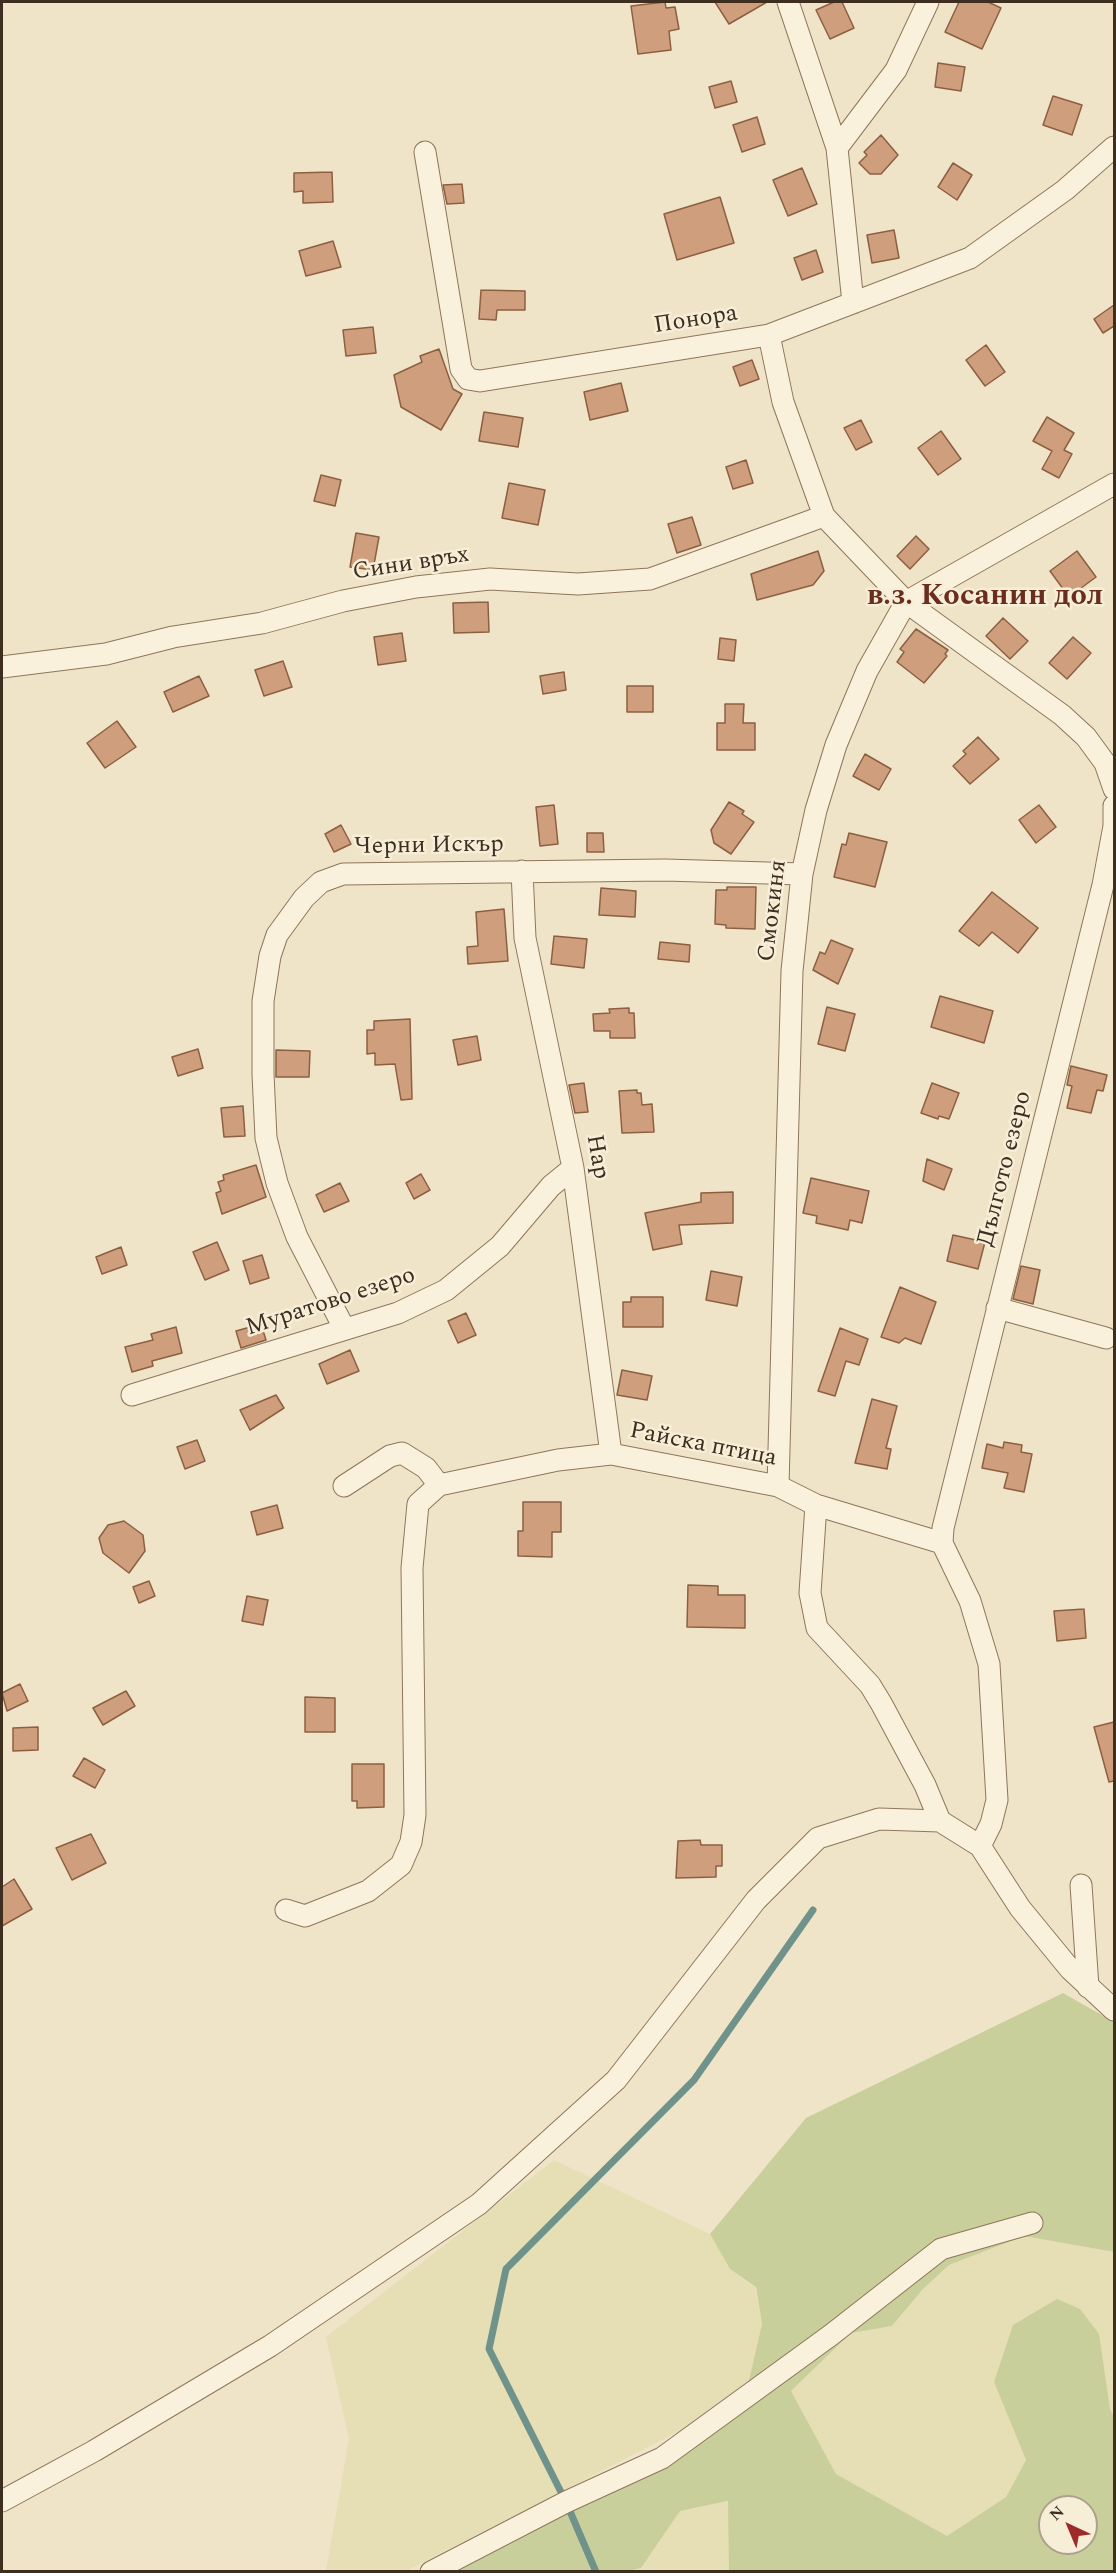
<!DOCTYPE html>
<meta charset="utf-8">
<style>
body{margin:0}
#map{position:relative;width:1116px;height:2573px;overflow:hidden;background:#f0e4c8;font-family:Spectral,serif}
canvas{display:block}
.frame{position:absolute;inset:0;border:3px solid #3d2e20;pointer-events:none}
.north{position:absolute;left:1038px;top:2495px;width:60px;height:60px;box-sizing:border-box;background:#f7eed8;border:2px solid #ada18e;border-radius:50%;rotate:316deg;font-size:16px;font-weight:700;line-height:24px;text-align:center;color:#3d2e20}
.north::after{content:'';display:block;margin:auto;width:21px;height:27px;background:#9e2a2b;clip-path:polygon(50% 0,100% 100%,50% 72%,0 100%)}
</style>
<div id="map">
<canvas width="1116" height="2573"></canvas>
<div class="frame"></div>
<div class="north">N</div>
</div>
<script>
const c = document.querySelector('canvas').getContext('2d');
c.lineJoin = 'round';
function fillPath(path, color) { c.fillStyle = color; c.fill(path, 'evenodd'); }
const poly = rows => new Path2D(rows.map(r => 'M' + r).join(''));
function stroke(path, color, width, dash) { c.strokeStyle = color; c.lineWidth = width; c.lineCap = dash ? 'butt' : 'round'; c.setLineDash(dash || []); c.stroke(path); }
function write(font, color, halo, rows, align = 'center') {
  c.font = font + ' Spectral,serif'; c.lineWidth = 5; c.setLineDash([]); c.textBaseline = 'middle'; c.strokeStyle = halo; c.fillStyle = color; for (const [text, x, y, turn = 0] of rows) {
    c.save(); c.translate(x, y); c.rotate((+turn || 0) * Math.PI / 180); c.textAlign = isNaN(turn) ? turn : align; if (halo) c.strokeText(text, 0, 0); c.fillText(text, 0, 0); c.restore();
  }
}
const farmland = poly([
 [554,2160,710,2234,730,2269,755,2287,762,2324,749,2380,699,2421,404,2572,326,2571,349,2439,326,2337],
 [1024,2236,1114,2252,1114,2417,1110,2409,994,2382,1026,2460,1006,2497,947,2536,836,2474,791,2391,851,2333,892,2326,923,2289,949,2265],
 [729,2501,729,2571,625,2572,641,2568,680,2511]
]);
const green = poly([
 [1063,1993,1114,2022,1114,2252,1024,2236,949,2265,923,2289,892,2326,851,2333,791,2391,836,2474,947,2536,1006,2497,1026,2460,994,2382,1013,2325,1057,2299,1080,2309,1099,2334,1110,2409,1114,2417,1114,2571,729,2571,728,2501,680,2511,641,2568,625,2572,431,2572,623,2470,703,2423,749,2380,762,2324,756,2287,730,2269,710,2234,806,2118],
 [1050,2507,1086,2507,1086,2543,1050,2543]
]);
const stream = poly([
 [596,2572,566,2502,489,2349,506,2269,694,2080,813,1910]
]);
const building = poly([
 [665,2,666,8,675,7,679,29,669,31,671,50,638,54,631,6,665,2],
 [715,2,767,2,729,24,715,2],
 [834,2,842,2,854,28,830,39,816,10,834,2],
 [959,2,988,2,1001,8,982,49,945,32,959,2],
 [938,63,965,67,961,91,935,87,938,63],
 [731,81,737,102,715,108,709,87,731,81],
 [1053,96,1082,105,1072,135,1043,125,1053,96],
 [757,117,765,144,742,152,733,125,757,117],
 [881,135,898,155,881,174,870,174,859,163,867,155,864,152,881,135],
 [953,163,972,175,957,200,938,187,953,163],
 [802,168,817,204,788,216,773,180,802,168],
 [332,172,333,202,303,203,303,191,294,192,294,173,332,172],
 [462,184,464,203,447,204,443,185,462,184],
 [720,197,734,243,677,260,664,214,720,197],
 [894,230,899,258,872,263,867,235,894,230],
 [333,241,341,267,306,276,299,251,333,241],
 [816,250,823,272,802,280,794,258,816,250],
 [481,290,525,291,525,310,497,310,496,320,479,319,481,290],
 [1114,305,1114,326,1103,333,1094,319,1114,305],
 [373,327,376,353,346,356,343,330,373,327],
 [986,345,1005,372,985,386,966,360,986,345],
 [439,349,453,389,462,394,441,430,401,407,394,375,422,362,420,356,439,349],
 [752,360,759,379,740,386,733,367,752,360],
 [621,383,628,411,590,420,584,392,621,383],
 [484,412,523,418,518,447,479,441,484,412],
 [1047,417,1074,433,1064,450,1072,454,1059,478,1042,469,1052,451,1033,441,1047,417],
 [861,420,872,442,856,450,844,428,861,420],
 [941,431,961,459,938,475,918,448,941,431],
 [746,460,753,483,733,489,726,467,746,460],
 [321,475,341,480,335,506,314,501,321,475],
 [509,483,545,490,538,525,502,518,509,483],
 [692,517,701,545,677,553,668,524,692,517],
 [356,533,379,537,373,570,350,567,356,533],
 [916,536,929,549,910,569,897,556,916,536],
 [818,551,824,571,813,585,757,600,751,574,818,551],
 [1077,551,1096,577,1069,597,1050,571,1077,551],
 [488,602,489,632,454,633,453,603,488,602],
 [1003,618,1028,641,1010,659,986,636,1003,618],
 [916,629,948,650,945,654,947,656,924,683,897,662,904,652,900,649,916,629],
 [402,633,406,661,378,665,374,637,402,633],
 [1073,637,1091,653,1067,679,1049,663,1073,637],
 [720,638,736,640,734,661,718,659,720,638],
 [283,661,292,687,264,696,255,670,283,661],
 [564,672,566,690,543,694,540,676,564,672],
 [199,676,209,696,173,712,164,692,199,676],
 [627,686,653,686,653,712,627,712,627,686],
 [725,704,744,704,743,723,755,723,755,750,717,750,717,723,725,723,725,704],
 [117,721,136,747,105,768,87,743,117,721],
 [978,737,999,759,970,784,953,766,966,754,963,751,978,737],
 [865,754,891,769,879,790,853,776,865,754],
 [729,802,744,811,742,814,754,822,731,854,714,843,711,830,729,802],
 [554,805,558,844,540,846,536,807,554,805],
 [1039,805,1056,827,1036,843,1019,820,1039,805],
 [341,825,351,844,334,852,325,834,341,825],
 [587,833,603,833,604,852,587,852,587,833],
 [849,833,887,842,875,887,834,877,842,844,846,845,849,833],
 [727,887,756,887,755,929,726,928,726,925,715,924,716,890,727,890,727,887],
 [601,888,636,891,635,917,599,915,601,888],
 [992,892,1038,928,1018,953,992,932,979,946,959,931,992,892],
 [504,909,508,961,468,964,467,947,478,946,476,912,504,909],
 [554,936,587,939,584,968,551,964,554,936],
 [831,940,853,949,838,984,813,970,820,952,825,954,831,940],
 [660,942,690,945,689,962,658,959,660,942],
 [940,996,993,1011,984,1043,931,1027,940,996],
 [827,1007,855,1014,845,1051,818,1044,827,1007],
 [629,1008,629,1013,634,1013,635,1038,610,1038,610,1031,594,1031,593,1014,610,1013,609,1009,629,1008],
 [410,1019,412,1099,401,1100,395,1064,375,1065,375,1053,367,1054,367,1030,374,1030,374,1021,410,1019],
 [477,1036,481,1060,458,1065,453,1040,477,1036],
 [198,1049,203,1068,178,1076,172,1057,198,1049],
 [276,1050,310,1051,309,1077,276,1077,276,1050],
 [1071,1066,1107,1075,1103,1091,1097,1090,1091,1113,1067,1108,1072,1086,1067,1085,1071,1066],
 [584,1083,588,1112,575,1113,569,1085,584,1083],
 [932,1083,959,1093,949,1119,939,1116,938,1119,921,1113,932,1083],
 [637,1090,637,1093,641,1093,642,1105,652,1104,654,1132,622,1133,619,1091,637,1090],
 [243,1106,245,1136,224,1137,221,1108,243,1106],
 [927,1159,952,1169,944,1190,923,1181,927,1159],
 [256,1165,266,1197,222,1214,216,1193,221,1191,218,1182,224,1180,223,1175,256,1165],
 [421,1174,430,1190,414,1199,406,1183,421,1174],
 [811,1178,869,1191,862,1223,850,1220,848,1230,816,1223,817,1216,803,1213,811,1178],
 [340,1183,349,1201,324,1212,316,1195,340,1183],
 [733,1192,733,1223,679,1225,682,1244,653,1250,645,1213,701,1202,701,1193,733,1192],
 [953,1235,985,1242,978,1269,947,1261,953,1235],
 [217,1242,229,1270,205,1280,193,1252,217,1242],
 [121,1247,127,1265,102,1274,96,1257,121,1247],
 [262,1255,269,1278,250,1284,243,1261,262,1255],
 [1021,1266,1040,1270,1033,1304,1013,1299,1021,1266],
 [711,1271,742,1277,737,1306,706,1300,711,1271],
 [900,1287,936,1302,921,1344,905,1338,899,1343,881,1337,900,1287],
 [631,1297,663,1297,663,1327,623,1327,623,1302,631,1302,631,1297],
 [466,1313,476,1335,458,1343,448,1321,466,1313],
 [261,1324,266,1340,241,1348,236,1331,261,1324],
 [176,1327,182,1353,152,1361,153,1366,132,1372,125,1347,153,1340,151,1334,176,1327],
 [840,1328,868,1339,859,1365,846,1361,835,1396,818,1391,840,1328],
 [350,1350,359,1371,327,1384,319,1364,350,1350],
 [622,1370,652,1376,647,1400,617,1395,622,1370],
 [276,1395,284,1408,250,1430,240,1410,276,1395],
 [872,1399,897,1406,886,1448,891,1449,887,1469,855,1463,872,1399],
 [197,1440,205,1461,185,1469,177,1447,197,1440],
 [1004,1442,1022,1445,1021,1452,1032,1454,1024,1492,1004,1488,1008,1473,982,1468,987,1444,1003,1448,1004,1442],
 [523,1502,561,1502,561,1532,552,1532,552,1557,518,1556,518,1531,523,1531,523,1502],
 [277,1505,283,1528,257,1535,251,1512,277,1505],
 [124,1521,143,1535,145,1551,129,1573,103,1553,99,1538,108,1525,124,1521],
 [149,1581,155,1596,139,1603,133,1587,149,1581],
 [688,1585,718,1586,718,1595,745,1595,745,1628,687,1627,688,1585],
 [247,1596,268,1600,263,1625,242,1621,247,1596],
 [1084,1609,1086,1638,1057,1641,1054,1611,1084,1609],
 [20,1684,28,1701,7,1711,2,1693,20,1684],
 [126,1691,135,1706,103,1725,93,1708,126,1691],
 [305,1697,335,1698,335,1732,305,1732,305,1697],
 [1114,1722,1114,1781,1109,1782,1094,1727,1114,1722],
 [38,1727,38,1750,13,1751,13,1728,38,1727],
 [84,1758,105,1770,95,1788,73,1776,84,1758],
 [352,1764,384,1764,384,1807,357,1808,357,1801,352,1801,352,1764],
 [91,1834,106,1863,72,1880,56,1848,91,1834],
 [700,1840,701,1845,722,1845,722,1866,716,1866,716,1877,676,1878,678,1841,700,1840],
 [14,1879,32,1909,2,1926,2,1887,14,1879]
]);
const minor = poly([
 [788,2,837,148],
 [425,152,461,369,468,379,480,381,769,335,970,258,1065,190,1114,147],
 [853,303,837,148,896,70,928,2],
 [769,335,783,402,824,516,906,602,1062,715,1086,737,1105,763,1114,789],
 [2,667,106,654,173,637,262,623,343,601,416,587,490,579,578,584,650,579,824,516],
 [522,871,525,938,573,1168,611,1454],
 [997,1308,1106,1338],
 [344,1328,297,1237,277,1183,266,1138,263,1074,263,1001,270,956,277,935,304,898,321,882,343,874,665,870,802,874],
 [132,1395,398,1313,446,1290,500,1246,551,1186,573,1168],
 [344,1486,390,1456,402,1453,426,1468,439,1485],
 [778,1486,792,971,802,874,816,810,836,745,867,671,906,602,1114,484],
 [816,1505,810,1593,817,1628,870,1685,881,1703,925,1785,940,1821],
 [980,1846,991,1824,997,1800,989,1664,970,1601,942,1543,943,1528,1103,885,1114,826,1114,806],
 [1081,1885,1088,1987],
 [286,1910,305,1916,368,1891,401,1865,411,1842,415,1815,412,1568,418,1504,439,1485,558,1460,611,1454,778,1486,816,1505,942,1543],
 [2,2501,94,2451,270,2346,479,2204,616,2080,756,1900,818,1838,879,1819,940,1821,980,1846,1020,1908,1070,1969,1114,2010],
 [431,2572,566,2502,662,2458,831,2335,941,2249,1032,2223]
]);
const streetNames = [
 ["Понора",696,321,-9],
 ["Сини връх",411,565,-9],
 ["Черни Искър",429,847,-1],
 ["Смокиня",774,911,-83],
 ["Нар",596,1157,80],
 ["Дългото езеро",1006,1169,-76],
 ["Муратово езеро",331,1303,-18],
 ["Райска птица",703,1446,11]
];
const districtNames = [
 ["в.з. Косанин дол",985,598]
];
fillPath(farmland, '#e6deb5');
fillPath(green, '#c9cf9b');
stroke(stream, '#6f938a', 7);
fillPath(building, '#cf9f7d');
stroke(building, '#8d5f41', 1.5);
stroke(minor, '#8d765c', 23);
stroke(minor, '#faf1dc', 21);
write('24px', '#3d2e20', '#f7eed8', streetNames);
write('bold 30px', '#6b2e1e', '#f7eed8', districtNames);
</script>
